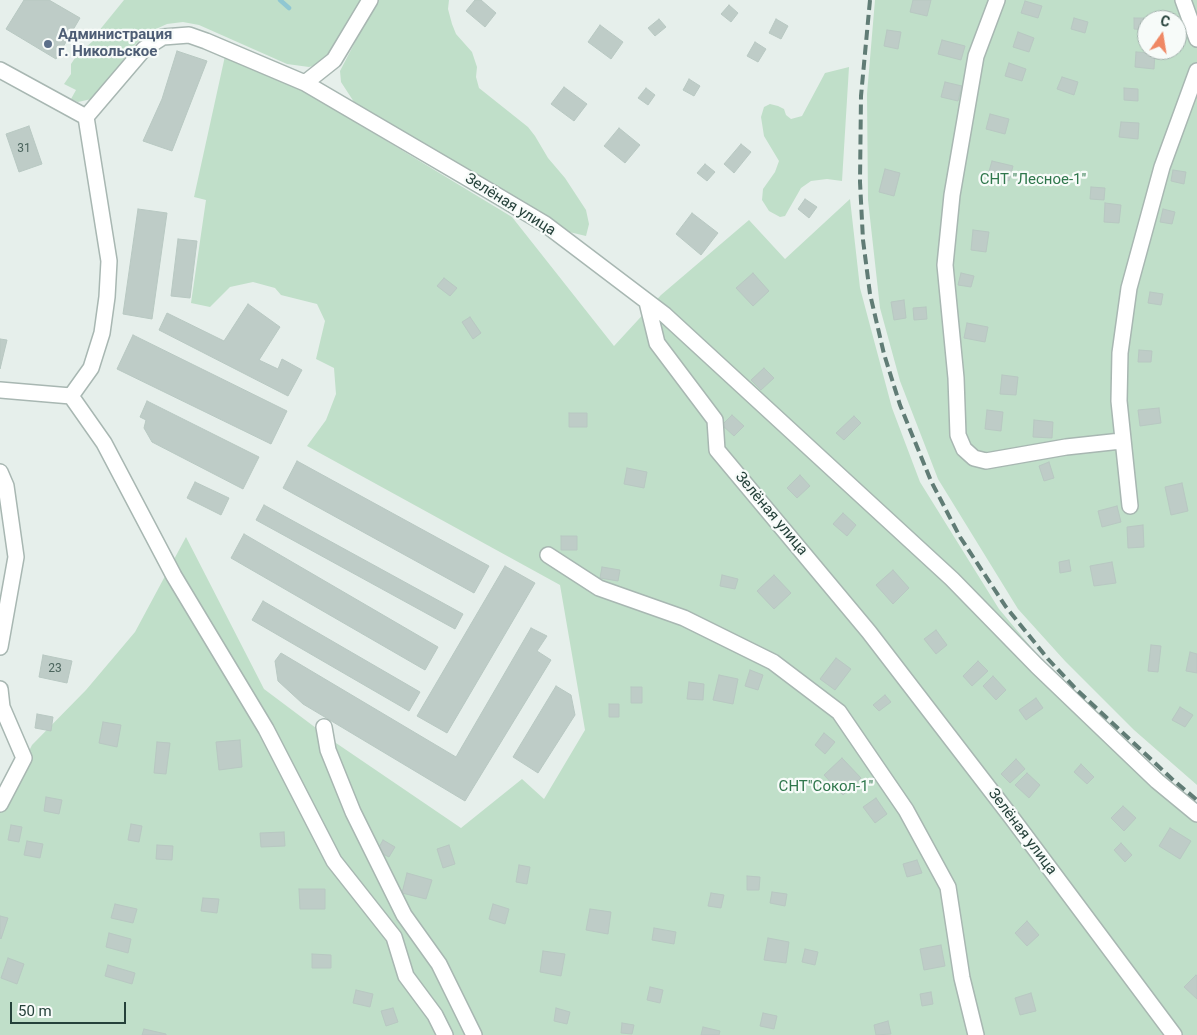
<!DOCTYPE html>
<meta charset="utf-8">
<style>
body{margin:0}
#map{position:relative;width:1197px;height:1035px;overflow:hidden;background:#e6efeb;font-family:Roboto,sans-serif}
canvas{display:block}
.north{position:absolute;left:1137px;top:10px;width:50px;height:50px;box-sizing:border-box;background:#f7fbf9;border:1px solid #a3b1ad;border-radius:50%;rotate:13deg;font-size:14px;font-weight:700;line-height:20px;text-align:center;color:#25413a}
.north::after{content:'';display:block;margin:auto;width:18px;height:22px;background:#ef8864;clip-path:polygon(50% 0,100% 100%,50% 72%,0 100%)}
.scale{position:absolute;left:10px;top:1002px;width:116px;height:22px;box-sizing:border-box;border:2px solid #25413a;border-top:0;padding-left:6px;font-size:15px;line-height:18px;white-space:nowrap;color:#25413a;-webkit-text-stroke:4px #f7fbf9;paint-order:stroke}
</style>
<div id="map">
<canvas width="1197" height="1035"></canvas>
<div class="north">С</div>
<div class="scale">50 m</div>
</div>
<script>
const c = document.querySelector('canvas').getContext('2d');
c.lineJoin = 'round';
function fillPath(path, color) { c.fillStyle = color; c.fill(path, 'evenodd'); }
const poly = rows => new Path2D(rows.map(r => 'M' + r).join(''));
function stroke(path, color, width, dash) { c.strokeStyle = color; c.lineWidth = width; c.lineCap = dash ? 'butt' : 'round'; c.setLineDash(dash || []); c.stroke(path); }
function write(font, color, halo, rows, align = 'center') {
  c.font = font + ' Roboto,sans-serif'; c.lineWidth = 4.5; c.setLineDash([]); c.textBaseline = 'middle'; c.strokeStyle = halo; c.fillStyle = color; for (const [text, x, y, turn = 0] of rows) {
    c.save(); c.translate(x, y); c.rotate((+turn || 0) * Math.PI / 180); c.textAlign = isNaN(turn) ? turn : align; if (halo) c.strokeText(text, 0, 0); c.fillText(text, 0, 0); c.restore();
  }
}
const green = poly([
 [124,0,362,0,330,54,319,64,309,67,287,64,199,25,183,22,167,24,147,33,132,48,96,98,78,102,71,99,76,90,64,84,71,74,71,64,77,55,93,41,98,32],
 [377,0,449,0,448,9,452,24,456,34,472,52,477,67,476,77,479,88,528,127,535,136,548,158,565,178,586,210,589,224,586,236,565,231,354,102,341,82,340,71],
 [875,0,1197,0,1197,785,1134,730,1065,661,1018,609,938,479,900,381,880,308,868,200,867,94],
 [1147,20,1177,20,1177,50,1147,50],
 [225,56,296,86,512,217,614,346,661,295,749,220,785,259,850,199,860,288,892,408,920,482,999,609,1057,678,1197,809,1197,1035,0,1035,0,809,32,745,86,690,135,632,186,537,264,689,336,743,461,828,522,779,544,799,585,730,560,585,307,446,326,420,336,394,334,368,316,359,325,321,317,304,281,295,275,288,253,282,230,287,210,307,191,303,206,200,194,197],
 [849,67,842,181,827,179,811,181,801,188,785,216,780,217,769,211,762,200,763,189,775,172,779,161,764,136,761,117,764,107,770,104,778,106,784,109,786,115,791,119,802,116,825,73]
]);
const stream = poly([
 [280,0,289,8]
]);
const building = poly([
 [24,0,49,0,80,18,56,59,6,29,24,0],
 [475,0,481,0,496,13,485,27,466,11,475,0],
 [913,0,931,0,927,16,910,12,913,0],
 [1025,1,1042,6,1038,18,1021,13,1025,1],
 [729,5,738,13,731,22,721,14,729,5],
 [1074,18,1088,22,1085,33,1071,29,1074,18],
 [1134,18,1148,18,1147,30,1134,29,1134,18],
 [659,19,666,27,655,36,648,28,659,19],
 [776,19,788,26,781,39,769,33,776,19],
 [600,25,623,42,611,59,588,42,600,25],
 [887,30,901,32,898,49,884,46,887,30],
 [1018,32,1034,38,1029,52,1013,47,1018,32],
 [942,40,965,46,961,60,938,54,942,40],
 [755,42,766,49,758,62,747,56,755,42],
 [177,51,207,61,172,151,143,141,162,99,177,51],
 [1136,52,1155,53,1154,69,1135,67,1136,52],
 [1009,63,1026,69,1022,81,1005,76,1009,63],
 [1062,77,1078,82,1074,95,1057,89,1062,77],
 [689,79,700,86,694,96,683,90,689,79],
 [945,82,962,86,958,101,941,97,945,82],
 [564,87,587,104,574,121,551,104,564,87],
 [646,88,655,95,648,105,638,98,646,88],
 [1124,88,1138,89,1138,101,1124,100,1124,88],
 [990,114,1009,119,1005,134,986,129,990,114],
 [1121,122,1139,123,1138,139,1119,137,1121,122],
 [29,126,42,164,19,172,6,134,29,126],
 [619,128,640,145,625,163,604,146,619,128],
 [741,144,751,152,734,173,724,164,741,144],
 [992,161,1013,166,1009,181,988,175,992,161],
 [705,164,715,172,707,181,697,173,705,164],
 [885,169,900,173,894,196,879,192,885,169],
 [1173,170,1186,172,1184,184,1171,181,1173,170],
 [1091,187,1105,188,1104,200,1090,199,1091,187],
 [805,199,817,207,809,218,798,209,805,199],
 [1105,203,1121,205,1119,223,1104,222,1105,203],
 [138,209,167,213,152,319,123,314,138,209],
 [1163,209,1175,212,1172,224,1160,222,1163,209],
 [692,213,718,233,701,255,676,234,692,213],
 [973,230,989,232,986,252,971,250,973,230],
 [178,239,197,241,190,298,171,296,178,239],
 [753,273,769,291,753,306,736,288,753,273],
 [961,273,974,276,971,287,958,285,961,273],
 [444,278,457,288,450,296,437,286,444,278],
 [1150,292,1163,294,1161,305,1148,303,1150,292],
 [904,300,906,318,894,320,891,302,904,300],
 [248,304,280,327,259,360,278,369,282,359,302,370,288,396,159,330,167,313,224,341,248,304],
 [926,307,927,319,914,320,913,308,926,307],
 [470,317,481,333,473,339,462,322,470,317],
 [967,323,988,327,985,342,964,338,967,323],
 [133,335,287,411,271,444,117,369,133,335],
 [0,339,7,340,0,369,0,339],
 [1139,350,1152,351,1151,362,1138,362,1139,350],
 [764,368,774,378,761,390,751,380,764,368],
 [1002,375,1018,377,1016,395,1000,394,1002,375],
 [147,401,259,457,243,489,152,442,144,428,146,420,140,417,147,401],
 [1159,408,1161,423,1140,426,1138,410,1159,408],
 [987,410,1003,412,1001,431,985,429,987,410],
 [569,413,587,413,587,427,569,427,569,413],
 [732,415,744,426,734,436,722,425,732,415],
 [854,416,861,423,844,440,836,433,854,416],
 [1034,420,1053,422,1052,438,1033,437,1034,420],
 [297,461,489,566,474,593,283,488,297,461],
 [1049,462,1054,478,1044,481,1039,466,1049,462],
 [627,468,647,472,644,488,624,484,627,468],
 [800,475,810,486,797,498,787,488,800,475],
 [195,482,229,498,221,515,187,498,195,482],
 [1182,483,1188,511,1171,515,1165,487,1182,483],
 [264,505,463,614,455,629,256,520,264,505],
 [1117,506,1121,522,1102,527,1098,511,1117,506],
 [843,513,856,525,847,536,833,524,843,513],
 [1143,525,1144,547,1128,548,1127,527,1143,525],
 [244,534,438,647,425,670,231,558,244,534],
 [561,536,577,536,577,550,561,550,561,536],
 [1069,560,1071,571,1060,573,1059,562,1069,560],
 [1112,562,1116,583,1094,586,1090,566,1112,562],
 [505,566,535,583,447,733,417,716,505,566],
 [602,567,620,570,618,581,600,578,602,567],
 [893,570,909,588,893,604,876,585,893,570],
 [722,575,738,579,735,589,720,586,722,575],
 [774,575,791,593,774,609,757,591,774,575],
 [263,601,420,692,409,711,252,620,263,601],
 [531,628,547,636,537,651,551,660,465,801,303,704,278,681,275,661,281,653,456,757,531,628],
 [936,630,947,645,936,654,924,639,936,630],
 [1151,645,1161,646,1158,672,1148,671,1151,645],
 [1190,652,1197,654,1197,673,1186,671,1190,652],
 [43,655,72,661,67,683,39,677,43,655],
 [836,658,851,669,835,690,820,679,836,658],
 [978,661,988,671,972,686,963,676,978,661],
 [750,670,763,675,758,690,745,686,750,670],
 [719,675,738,679,733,704,713,700,719,675],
 [993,676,1006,690,996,700,983,686,993,676],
 [689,682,704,684,703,700,687,699,689,682],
 [556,686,571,695,575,715,538,773,513,757,556,686],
 [631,687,642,687,642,703,631,703,631,687],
 [885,695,891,702,879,711,873,705,885,695],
 [1036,698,1043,708,1026,720,1019,710,1036,698],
 [609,704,619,704,619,717,609,717,609,704],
 [1180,707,1193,715,1185,727,1172,720,1180,707],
 [37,714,53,717,51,731,35,728,37,714],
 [103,722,121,725,117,747,99,743,103,722],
 [824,733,835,742,825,754,815,745,824,733],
 [240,740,242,767,219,770,216,742,240,740],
 [157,742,170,743,166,774,154,773,157,742],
 [842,758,861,778,843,795,824,775,842,758],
 [1016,759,1025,769,1010,783,1001,774,1016,759],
 [1081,764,1094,777,1087,784,1074,772,1081,764],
 [1027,773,1040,785,1029,798,1015,785,1027,773],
 [46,797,62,800,59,814,44,811,46,797],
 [876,798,887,814,875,823,863,807,876,798],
 [1123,806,1136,818,1124,831,1111,818,1123,806],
 [131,824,142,826,139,842,128,840,131,824],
 [11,825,22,827,19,842,8,840,11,825],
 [1170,828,1191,841,1180,859,1159,846,1170,828],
 [284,832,285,846,261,847,260,833,284,832],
 [383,840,395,847,389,857,377,851,383,840],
 [27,841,43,844,40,858,24,855,27,841],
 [1121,843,1132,855,1125,862,1114,850,1121,843],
 [157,845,173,846,172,860,156,859,157,845],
 [449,845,455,864,443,868,437,849,449,845],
 [917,860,922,873,907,877,903,864,917,860],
 [519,865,530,867,527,884,516,882,519,865],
 [407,873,432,880,426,899,402,893,407,873],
 [747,876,760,877,759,890,747,890,747,876],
 [299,889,325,889,325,909,300,909,299,889],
 [772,892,787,894,785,906,770,903,772,892],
 [711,893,724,895,721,908,708,906,711,893],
 [203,898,219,899,217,913,201,911,203,898],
 [115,904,137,909,133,923,111,918,115,904],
 [493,904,509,909,505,924,489,919,493,904],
 [590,909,611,912,608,934,586,930,590,909],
 [0,916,8,918,1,939,0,938,0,916],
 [1027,921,1039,935,1027,946,1015,933,1027,921],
 [654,928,676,932,674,944,652,940,654,928],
 [109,933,131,939,128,953,106,947,109,933],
 [768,938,789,942,786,963,764,960,768,938],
 [941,945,945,966,924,970,920,949,941,945],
 [805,949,818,952,815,965,802,962,805,949],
 [543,951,565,954,561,976,540,972,543,951],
 [312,954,331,955,331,968,312,968,312,954],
 [8,958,24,964,17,984,1,978,8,958],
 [108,965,135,973,132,984,105,976,108,965],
 [1196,975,1197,976,1197,999,1184,987,1196,975],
 [650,987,663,990,660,1003,647,1000,650,987],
 [356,990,373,994,370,1007,353,1003,356,990],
 [931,992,933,1004,922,1006,920,994,931,992],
 [1031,993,1036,1011,1020,1015,1015,998,1031,993],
 [393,1008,398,1022,386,1026,381,1011,393,1008],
 [556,1008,570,1012,567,1024,554,1021,556,1008],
 [763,1013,777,1016,774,1029,760,1026,763,1013],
 [888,1021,891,1034,876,1035,874,1025,888,1021],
 [622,1023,634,1025,632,1034,621,1033,622,1023],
 [703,1027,720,1031,719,1035,701,1035,703,1027],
 [144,1029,166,1034,166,1035,142,1035,144,1029]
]);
const minor = poly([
 [997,0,976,56,952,195,945,265,956,378,958,435,964,449,974,458,986,461,1066,447,1121,441],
 [1183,0,1197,39],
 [0,70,86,117],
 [305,83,334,60,370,0],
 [647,302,657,343,715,420,717,450,869,632,1012,818,1174,1035],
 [0,390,71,396],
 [71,396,91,368,102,333,107,297,109,261,86,117,144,49,163,37,189,35,206,41,305,83,486,189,545,224,665,315,952,579,1037,666,1157,781,1197,814],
 [71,396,104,443,174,576,266,729,334,861,394,937,406,976,435,1015,445,1035],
 [0,472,6,486,16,557,0,647],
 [1130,506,1119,401,1120,353,1129,288,1162,167,1197,71],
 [548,555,599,588,684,618,773,662,839,712,906,810,948,887,962,978,976,1035],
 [0,689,2,707,24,758,0,804],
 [324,727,328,750,353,812,404,915,439,964,474,1035]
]);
const rail = poly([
 [870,0,861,96,860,182,863,240,870,294,884,354,900,405,931,481,960,537,1006,607,1048,659,1076,689,1172,779,1197,800]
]);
const markers = [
 [48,44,5,"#5c6f8a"]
];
const numberNames = [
 ["31",24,149],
 ["23",55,669]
];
const serviceNames = [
 ["Администрация",58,35],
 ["г. Никольское",58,52]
];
const parkNames = [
 ["СНТ \"Лесное-1\"",1033,180],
 ["СНТ\"Сокол-1\"",826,787]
];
const streetNames = [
 ["Зелёная улица",510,205,32],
 ["Зелёная улица",771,514,50],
 ["Зелёная улица",1022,832,53]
];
fillPath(green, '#c0dfc9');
stroke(stream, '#90c7d2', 4.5);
fillPath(building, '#beccc7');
stroke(building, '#b8c8c2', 1);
stroke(minor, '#a8b7b2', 18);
stroke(minor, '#fff', 15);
stroke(rail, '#607c75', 4, [10, 5]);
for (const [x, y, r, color] of markers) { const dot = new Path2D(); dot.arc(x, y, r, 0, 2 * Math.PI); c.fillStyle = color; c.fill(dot); stroke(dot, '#f7fbf9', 2); }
write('12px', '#4b645d', null, numberNames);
write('bold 15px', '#4e5e75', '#f7fbf9', serviceNames, 'left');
write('15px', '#2f774c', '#f7fbf9', parkNames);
write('15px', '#25413a', '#f7fbf9', streetNames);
</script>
